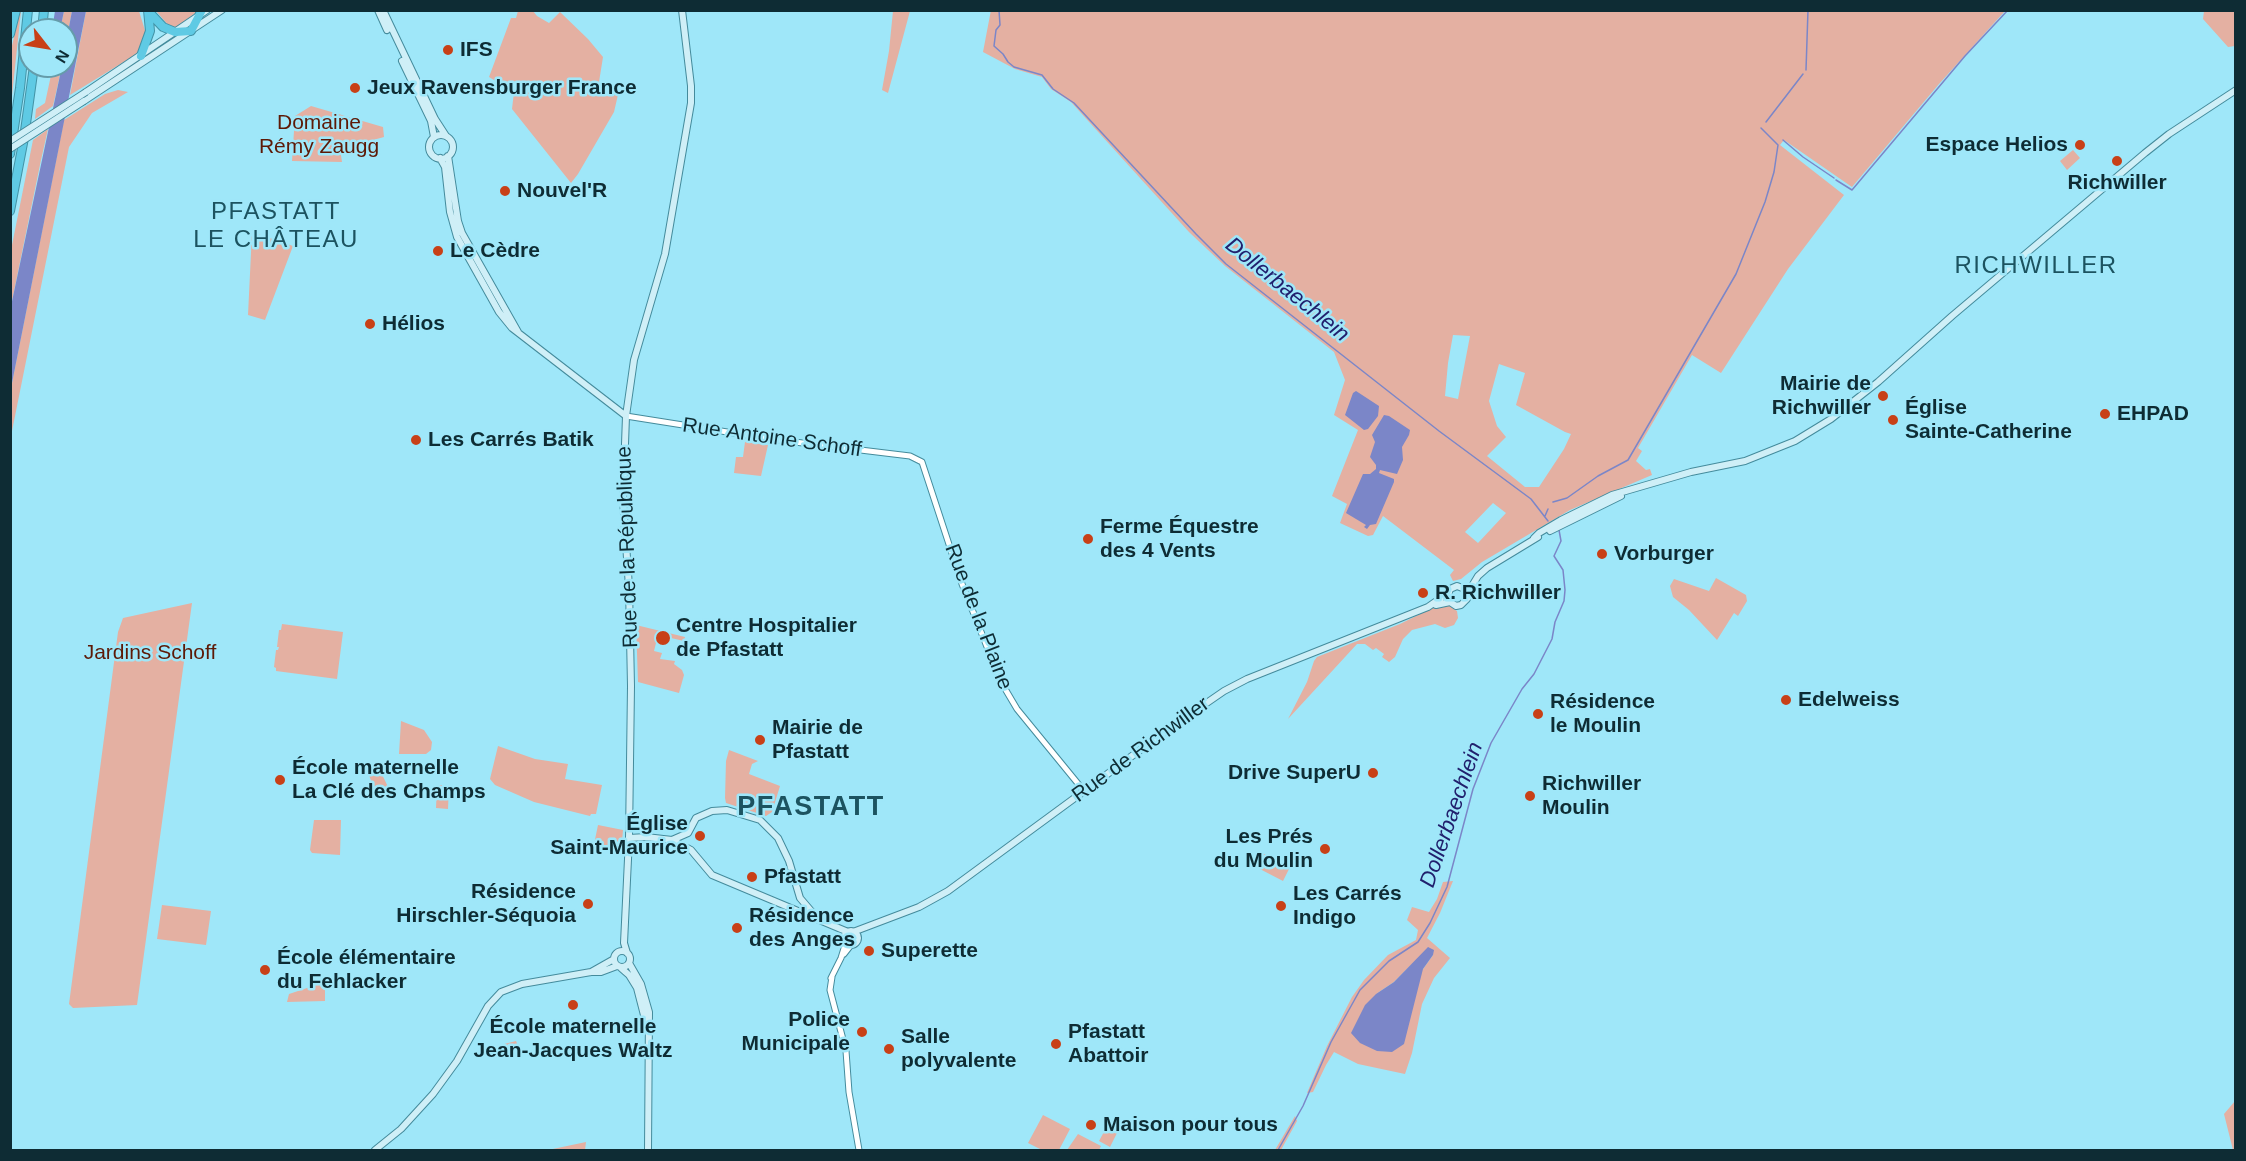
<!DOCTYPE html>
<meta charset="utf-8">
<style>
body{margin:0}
#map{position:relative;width:2246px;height:1161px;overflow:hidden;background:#9fe7f9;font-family:Arial,sans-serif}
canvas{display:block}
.frame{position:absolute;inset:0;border:12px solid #0e2c34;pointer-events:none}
.north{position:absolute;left:18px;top:18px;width:60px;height:60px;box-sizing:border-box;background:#9fe7f9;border:2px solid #659caa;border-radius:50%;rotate:121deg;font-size:16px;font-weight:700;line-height:24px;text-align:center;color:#0e2c34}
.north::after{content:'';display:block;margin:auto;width:21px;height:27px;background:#c84017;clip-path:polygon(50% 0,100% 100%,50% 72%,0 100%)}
</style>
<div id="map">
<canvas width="2246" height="1161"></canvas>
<div class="frame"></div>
<div class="north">N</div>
</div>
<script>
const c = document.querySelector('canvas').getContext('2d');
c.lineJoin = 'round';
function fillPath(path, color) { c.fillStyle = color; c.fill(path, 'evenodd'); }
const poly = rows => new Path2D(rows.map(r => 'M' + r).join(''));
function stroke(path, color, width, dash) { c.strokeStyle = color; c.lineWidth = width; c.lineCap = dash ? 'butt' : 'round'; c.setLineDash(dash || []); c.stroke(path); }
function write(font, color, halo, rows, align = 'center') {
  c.font = font + ' Arial,sans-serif'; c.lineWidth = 5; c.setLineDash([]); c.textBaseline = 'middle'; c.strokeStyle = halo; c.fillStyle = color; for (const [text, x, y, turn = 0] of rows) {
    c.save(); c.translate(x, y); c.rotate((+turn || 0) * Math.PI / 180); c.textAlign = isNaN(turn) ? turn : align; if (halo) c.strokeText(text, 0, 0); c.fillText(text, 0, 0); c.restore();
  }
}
const green = poly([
 [991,10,2005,11,1939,84,1852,187,1784,140,1780,145,1844,195,1788,269,1721,373,1692,355,1638,448,1642,451,1636,461,1646,470,1650,469,1652,475,1570,510,1482,562,1461,579,1453,581,1450,575,1454,570,1383,516,1373,535,1368,536,1340,523,1347,504,1332,496,1358,430,1334,415,1345,380,1334,352,1225,266,1189,232,1071,102,1051,89,1042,77,1015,69,983,52],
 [1453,335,1470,336,1458,399,1445,396,1448,363],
 [1499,364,1525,373,1516,405,1565,432,1571,434,1564,449,1539,487,1525,487,1487,456,1506,437,1497,426,1489,401],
 [1493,503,1506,513,1478,543,1465,532],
 [20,11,21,11,11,105,11,50],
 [64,11,72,11,66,43,66,30,60,30],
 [86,11,139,11,147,37,140,52,70,95],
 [156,11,198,11,176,28,168,25],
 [518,11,533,11,537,16,549,23,560,12,588,39,603,57,599,82,620,86,614,112,578,174,571,183,512,109,514,92,489,77,511,18,516,18],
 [893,11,910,11,888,93,882,90,889,51],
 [2204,11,2235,11,2235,46,2228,47,2203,19],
 [53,66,62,66,53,106,35,119,36,109,45,103],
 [118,90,128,92,92,113,69,147,11,436,11,388,64,120,105,94],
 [311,106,383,127,384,137,340,149,342,162,292,161,295,116],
 [48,129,41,160,11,306,11,250,33,140],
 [2073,150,2080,158,2067,170,2060,161],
 [252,232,293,246,265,320,248,315],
 [745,442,768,445,761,476,734,473,736,457,743,457],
 [1716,578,1746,595,1747,601,1738,616,1734,613,1717,640,1689,610,1673,597,1670,586,1674,579,1709,591],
 [192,603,137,1005,73,1008,69,1004,118,632,123,618],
 [1448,605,1457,611,1458,618,1454,625,1445,628,1435,624,1412,630,1403,639,1395,657,1389,662,1382,657,1384,654,1376,648,1373,650,1365,644,1357,644,1288,719,1307,682,1314,661,1317,657,1400,624,1432,608],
 [282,624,343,632,337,679,276,671,276,668,274,667,276,650,278,650,279,647,277,647,279,630,281,630],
 [636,625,685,637,684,641,658,635,654,651,662,653,660,659,675,661,674,664,682,670,684,675,679,693,638,682],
 [401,721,424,730,432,742,431,750,426,754,399,754],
 [498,746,535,759,568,764,565,779,602,785,596,814,591,814,590,816,534,802,495,785,490,779],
 [729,750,758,761,752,764,749,774,780,786,772,812,766,816,726,803,725,798,726,761],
 [378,766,389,789,377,794,367,771],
 [437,785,449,785,448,809,436,808],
 [314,820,341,820,340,855,312,853,310,850],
 [598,825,623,830,621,854,593,849],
 [1260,852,1290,867,1283,881,1256,867,1258,864,1255,862],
 [1453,881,1440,913,1427,938,1450,958,1434,978,1422,1004,1412,1053,1405,1074,1358,1064,1334,1052,1326,1065,1313,1092,1307,1093,1327,1046,1352,997,1364,980,1388,955,1416,940,1418,930,1407,920,1412,907,1429,912,1437,899,1443,882],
 [1433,955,1423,969,1376,994,1394,982,1411,965],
 [162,905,211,911,206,945,157,939],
 [325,982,325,1001,287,1002,289,994],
 [516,1041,520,1051,492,1059,489,1048],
 [2235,1101,2235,1150,2233,1150,2224,1114],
 [1043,1115,1070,1129,1059,1150,1042,1150,1028,1143],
 [1295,1116,1297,1121,1281,1150,1275,1150],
 [1111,1119,1121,1125,1110,1147,1099,1141],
 [1078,1134,1101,1146,1099,1150,1067,1150],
 [586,1142,585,1150,548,1150]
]);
const water = poly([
 [55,11,64,11,60,30,52,30],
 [72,11,86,11,11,388,11,306,62,66,66,66,66,43],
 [1356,391,1379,406,1378,416,1368,429,1364,430,1345,415,1353,393],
 [1384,415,1389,416,1410,430,1409,435,1402,447,1403,460,1397,474,1380,470,1379,473,1394,479,1394,482,1376,524,1370,525,1367,529,1364,527,1366,525,1346,513,1363,474,1370,474,1376,469,1376,465,1370,457,1375,442,1372,435],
 [1428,947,1434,950,1433,955,1423,969,1404,1044,1392,1052,1377,1051,1360,1043,1351,1033,1365,1005,1376,994,1394,982]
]);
const stream = poly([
 [999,10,1000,25,996,30,994,46,1003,54,1008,62,1014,67,1042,75,1053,89,1074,103,1196,234,1226,264,1439,431,1531,499,1548,521],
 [1806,70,1808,10],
 [1766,122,1803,74],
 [1783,140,1803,157,1834,178],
 [1836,180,1852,190,1965,56,2008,10],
 [1553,502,1567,498,1598,476,1628,460,1736,274,1765,202,1774,172,1778,145,1761,128],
 [1545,516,1548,509],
 [1278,1150,1303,1106,1331,1042,1360,990,1389,961,1418,942,1430,923,1447,887,1473,789,1491,743,1522,689,1534,674,1552,639,1555,622,1564,601,1565,590,1563,570,1554,556,1561,541,1559,530]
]);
const tertiary = poly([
 [626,416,778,440,910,456,922,462,962,584,1001,682,1017,709,1084,791],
 [844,954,851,945],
 [832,977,830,990,846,1051,849,1092,859,1150],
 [831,978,841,958,846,942]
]);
const secondary = poly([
 [378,10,387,30],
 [383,10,435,119,446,136],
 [402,61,431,121,434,137],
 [86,92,207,10],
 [84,101,222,10],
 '429 147a12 12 0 1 1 24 0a12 12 0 1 1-24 0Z',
 [448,156,458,221,462,233,518,332],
 [440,158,445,167,450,212,457,237,499,312,512,328,626,416],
 [1550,531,1621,496],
 [1534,538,1539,533,1561,520,1612,495,1691,472,1745,461,1795,441,1831,419,1878,382,1952,316,2145,153,2169,134,2236,90],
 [1467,594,1478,576,1487,568,1538,537],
 [1436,605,1450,602,1456,606,1461,605,1467,599,1465,589,1457,586,1450,589,1448,596,1450,602],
 [629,838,646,837,672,840,691,850,712,875,848,932],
 [672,840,688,833,696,818,712,811,727,810,760,820,778,838,789,861,800,898,818,919],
 '844 938a7 7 0 1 1 14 0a7 7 0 1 1-14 0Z',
 [853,932,919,907,948,891,1166,731,1224,691,1247,679,1428,607,1448,593],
 '614 959a8 8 0 1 1 16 0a8 8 0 1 1-16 0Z',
 [627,953,624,943,629,838,631,686,629,587,623,500,626,416,634,360,665,254,691,103,691,86,682,10],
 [629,963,641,984,649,1012,648,1150],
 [621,968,629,975,637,988,646,1023],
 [591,972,614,959],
 [375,1150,401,1129,433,1094,457,1061,488,1006,501,992,522,984,591,972,601,972,617,966]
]);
const motorway = poly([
 [148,11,163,27,175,32,191,31,202,10],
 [42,30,44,10],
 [10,34,16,10],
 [141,56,150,31,148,10],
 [10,154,20,88,28,10],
 [10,211,24,138,34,66]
]);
const secondaryBridge = poly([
 [10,141,86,92],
 [10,149,84,101]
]);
const markers = [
 [448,50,6,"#c84017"],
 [355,88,6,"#c84017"],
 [2080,145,6,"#c84017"],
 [2117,161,6,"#c84017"],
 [505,191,6,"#c84017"],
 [438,251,6,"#c84017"],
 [370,324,6,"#c84017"],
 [1883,396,6,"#c84017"],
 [2105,414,6,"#c84017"],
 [1893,420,6,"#c84017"],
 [416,440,6,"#c84017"],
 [1088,539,6,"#c84017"],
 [1602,554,6,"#c84017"],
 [1423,593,6,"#c84017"],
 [663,638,8,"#c84017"],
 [1786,700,6,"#c84017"],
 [1538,714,6,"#c84017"],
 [760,740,6,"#c84017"],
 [1373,773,6,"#c84017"],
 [280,780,6,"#c84017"],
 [1530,796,6,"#c84017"],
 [700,836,6,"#c84017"],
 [1325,849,6,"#c84017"],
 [752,877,6,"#c84017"],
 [588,904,6,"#c84017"],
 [1281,906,6,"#c84017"],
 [737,928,6,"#c84017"],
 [869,951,6,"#c84017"],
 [265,970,6,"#c84017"],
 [573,1005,6,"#c84017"],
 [862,1032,6,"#c84017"],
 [1056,1044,6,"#c84017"],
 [889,1049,6,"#c84017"],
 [1091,1125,6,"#c84017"]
];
const poiNames = [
 ["IFS",460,50],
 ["Jeux Ravensburger France",367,88],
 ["Espace Helios",2068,145,"right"],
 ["Richwiller",2117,183,"center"],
 ["Nouvel'R",517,191],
 ["Le Cèdre",450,251],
 ["Hélios",382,324],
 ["Mairie de",1871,384,"right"],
 ["Richwiller",1871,408,"right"],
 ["Église",1905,408],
 ["Sainte-Catherine",1905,432],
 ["EHPAD",2117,414],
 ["Les Carrés Batik",428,440],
 ["Ferme Équestre",1100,527],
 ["des 4 Vents",1100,551],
 ["Vorburger",1614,554],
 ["R. Richwiller",1435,593],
 ["Centre Hospitalier",676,626],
 ["de Pfastatt",676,650],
 ["Edelweiss",1798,700],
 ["Résidence",1550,702],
 ["le Moulin",1550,726],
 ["Mairie de",772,728],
 ["Pfastatt",772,752],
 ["École maternelle",292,768],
 ["La Clé des Champs",292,792],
 ["Drive SuperU",1361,773,"right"],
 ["Richwiller",1542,784],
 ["Moulin",1542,808],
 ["Église",688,824,"right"],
 ["Saint-Maurice",688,848,"right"],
 ["Les Prés",1313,837,"right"],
 ["du Moulin",1313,861,"right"],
 ["Pfastatt",764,877],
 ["Résidence",576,892,"right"],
 ["Hirschler-Séquoia",576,916,"right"],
 ["Les Carrés",1293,894],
 ["Indigo",1293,918],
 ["Résidence",749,916],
 ["des Anges",749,940],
 ["Superette",881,951],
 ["École élémentaire",277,958],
 ["du Fehlacker",277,982],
 ["Police",850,1020,"right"],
 ["Municipale",850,1044,"right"],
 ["École maternelle",573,1027,"center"],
 ["Jean-Jacques Waltz",573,1051,"center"],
 ["Pfastatt",1068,1032],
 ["Abattoir",1068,1056],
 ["Salle",901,1037],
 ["polyvalente",901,1061],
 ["Maison pour tous",1103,1125]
];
const parkNames = [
 ["Domaine",319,123],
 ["Rémy Zaugg",319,147],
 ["Jardins Schoff",150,653]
];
const streetNames = [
 ["Rue Antoine Schoff",772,438,8],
 ["Rue de la République",628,547,-92],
 ["Rue de la Plaine",978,617,69],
 ["Rue de Richwiller",1141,750,-36]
];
const waterNames = [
 ["Dollerbaechlein",1287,290,39],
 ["Dollerbaechlein",1452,815,-71]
];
const quarterNames = [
 ["PFASTATT",276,212],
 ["LE CHÂTEAU",276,240],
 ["RICHWILLER",2036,266]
];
const districtNames = [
 ["PFASTATT",811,808]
];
fillPath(green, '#e4b0a2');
fillPath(water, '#7b86c8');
stroke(stream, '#7b86c8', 1.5);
stroke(tertiary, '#448b9c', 7);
stroke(secondary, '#448b9c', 8);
stroke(motorway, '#4393a6', 10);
stroke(tertiary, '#fff', 5);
stroke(secondary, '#cfeff7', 6);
stroke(motorway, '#5fcae4', 8);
stroke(secondaryBridge, '#448b9c', 8, []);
stroke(secondaryBridge, '#cfeff7', 6);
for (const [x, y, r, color] of markers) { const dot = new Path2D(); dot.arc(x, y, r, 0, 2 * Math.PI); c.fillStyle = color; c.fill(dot); stroke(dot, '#9fe7f9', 2); }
write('bold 21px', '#0e2c34', '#9fe7f9', poiNames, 'left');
write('21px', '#5d1906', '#9fe7f9', parkNames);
write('21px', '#0e2c34', '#9fe7f9', streetNames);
write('italic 22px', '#21206d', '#9fe7f9', waterNames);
c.letterSpacing = '1.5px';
write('24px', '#1c5360', '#9fe7f9', quarterNames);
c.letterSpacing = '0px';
c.letterSpacing = '1.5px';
write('bold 27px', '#1c5360', '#9fe7f9', districtNames);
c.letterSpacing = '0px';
</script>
